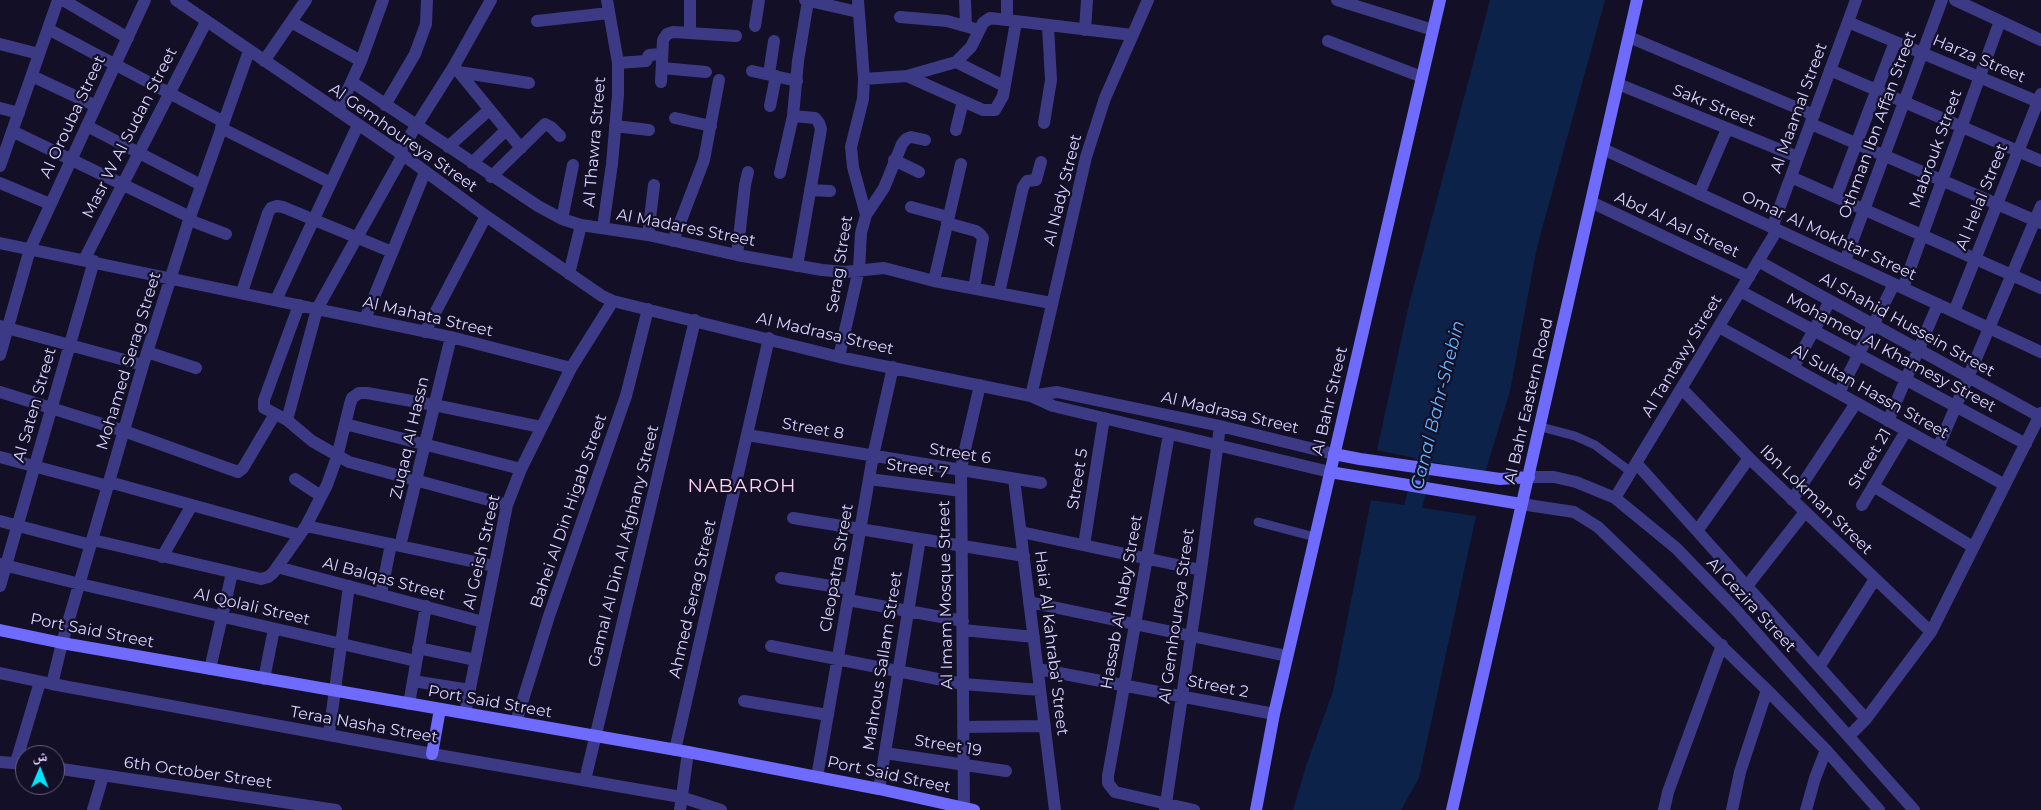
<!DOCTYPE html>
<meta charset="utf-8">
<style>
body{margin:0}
#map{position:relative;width:2041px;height:810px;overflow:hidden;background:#130f26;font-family:Montserrat,"Noto Naskh Arabic",sans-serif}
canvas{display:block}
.north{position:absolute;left:15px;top:745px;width:50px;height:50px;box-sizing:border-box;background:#130f26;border:1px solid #625e7d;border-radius:50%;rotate:1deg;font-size:14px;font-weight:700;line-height:20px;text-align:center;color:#d9d4ff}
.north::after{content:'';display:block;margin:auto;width:18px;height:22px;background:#00e5ff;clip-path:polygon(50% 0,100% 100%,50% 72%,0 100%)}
</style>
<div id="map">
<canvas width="2041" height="810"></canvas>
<div class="north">ش</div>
</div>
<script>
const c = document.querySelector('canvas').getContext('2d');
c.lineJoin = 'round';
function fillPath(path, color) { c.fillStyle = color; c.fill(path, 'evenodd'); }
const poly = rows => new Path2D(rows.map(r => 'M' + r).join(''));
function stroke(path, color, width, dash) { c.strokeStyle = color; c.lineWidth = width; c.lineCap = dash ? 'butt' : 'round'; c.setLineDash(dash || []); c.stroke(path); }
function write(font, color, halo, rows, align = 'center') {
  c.font = font + ' Montserrat,sans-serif'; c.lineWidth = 4.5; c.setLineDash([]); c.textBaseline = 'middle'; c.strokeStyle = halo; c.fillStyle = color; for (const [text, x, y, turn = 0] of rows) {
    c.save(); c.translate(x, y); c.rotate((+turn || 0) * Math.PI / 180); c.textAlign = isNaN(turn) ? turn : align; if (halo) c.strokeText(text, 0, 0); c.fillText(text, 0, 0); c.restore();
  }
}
const water = poly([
 [1490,0,1605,0,1537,247,1510,391,1485,473,1377,450,1409,304],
 [1371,500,1476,516,1419,778,1401,810,1293,810,1306,766,1333,691]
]);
const canal = poly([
 [1408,528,1430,437]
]);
const lane = poly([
 [1541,427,1575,436,1595,445,1631,472],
 [1258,522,1315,537]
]);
const street = poly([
 [63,0,128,38],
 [176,0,403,155,486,216,602,296,613,301,839,357,1031,396,1053,406,1330,472],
 [690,0,690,33],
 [805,0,858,12],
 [965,0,966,26],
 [1337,0,1433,30],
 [1955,0,2041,40],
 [900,17,947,21,979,30],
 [1007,20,1007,0],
 [537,21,609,13],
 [291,22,361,61],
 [1848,22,2041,103],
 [755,26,759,0],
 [48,29,224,122],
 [1085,30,1087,0],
 [1629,37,1814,115],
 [1328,41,1422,77],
 [0,44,39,54],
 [264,61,306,0],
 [956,62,1004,86],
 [618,63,646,61,649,55,662,54],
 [454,66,521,148],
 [662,68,706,72],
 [1830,70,2041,161],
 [752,71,797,81],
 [459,72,529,83],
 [769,74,774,41],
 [32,76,96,106],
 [907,76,983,110,995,110,1003,96,1016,22],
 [864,79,907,76,956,62,971,47,983,23,990,18,1132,35],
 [352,82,538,206,562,219,581,225,648,235,737,255,822,270,845,272,884,268,934,281,1051,303],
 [661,82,663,40,667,34,673,32,736,36],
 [1618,84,1798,157],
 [385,105,415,54,426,24,427,0],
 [770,106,776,76],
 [0,108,19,113],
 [338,111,361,61,383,0],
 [793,116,815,118,819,123,821,129,797,266],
 [675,118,711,126],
 [1044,123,1051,80,1048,26],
 [1811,124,2041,223],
 [87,126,201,185],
 [615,126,649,130],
 [221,128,331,183],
 [956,130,963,101],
 [12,131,190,217],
 [448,147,489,110],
 [1603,149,2041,352],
 [399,153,454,66,491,0],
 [894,160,919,172],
 [472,163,506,130],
 [0,166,58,0],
 [780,173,793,116,798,61,808,1],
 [491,177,545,124,551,127,560,136],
 [1791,177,2041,288],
 [0,183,50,204],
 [810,190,830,191],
 [1699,194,1727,129],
 [1836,197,1895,42],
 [1591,202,1749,277],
 [911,207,948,217],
 [866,215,884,188,902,144,906,139,911,137,925,140],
 [562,219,573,165],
 [189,220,226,234],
 [947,223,976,231,980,234,983,238,974,288],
 [603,227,612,164,618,95,618,63,607,0],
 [1772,228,1856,0],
 [648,235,654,185],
 [673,241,704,160,719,80],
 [0,243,451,337,571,368],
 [737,255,745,185,748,172],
 [84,260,206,22],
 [1758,261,2039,416],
 [1845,261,1942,0],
 [569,274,581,225],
 [934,281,961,164],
 [1903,288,2000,21],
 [1740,291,2026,444],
 [242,292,268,213,271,208,277,206,283,207,392,252],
 [999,293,1023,187,1027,181,1036,180,1041,162],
 [276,300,358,125],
 [299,305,264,400,264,408,287,420,312,441,349,462,507,505],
 [1954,312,2041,94],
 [365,319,425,172],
 [0,326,143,365],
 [1719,327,2005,485],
 [425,332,486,216],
 [147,352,196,368],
 [0,355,30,249,145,0],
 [839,357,859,269,861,233,866,215,853,167,851,147,863,99,864,79,858,0],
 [1793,368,1830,301],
 [1682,389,1749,458,1931,632],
 [0,392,124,431,238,472,243,468,275,414],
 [1839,393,1894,284],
 [1031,396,1086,157,1105,98,1148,0],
 [1031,396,1057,392,1220,426,1334,454],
 [287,420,317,309,403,155],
 [1888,421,1938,304],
 [345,424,521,469],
 [1169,434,1108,776,1108,783,1115,792,1194,810],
 [747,435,1041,483],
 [1938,448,2041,206],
 [0,457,108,486],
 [1637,464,1866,719],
 [1529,477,1554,477,1576,482,1615,498,1676,548,1735,609,1914,810],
 [295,479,321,496],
 [869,479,961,491],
 [1014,479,1055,810],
 [109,482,300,535],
 [1873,486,1973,547],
 [1615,498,1777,230],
 [1792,500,1856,403],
 [1521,504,1574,512,1598,527,1767,690,1826,750,1879,810],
 [1862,505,1906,431],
 [793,518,1024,556],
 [0,521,91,545],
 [306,526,494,566],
 [1697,531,1749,458],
 [1021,532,1201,570],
 [93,540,261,579,268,577,273,573,306,526,327,485,337,457,350,404,352,398,359,393,367,393,434,405,541,427],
 [1084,545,1104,418],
 [400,546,451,337],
 [162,557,192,505],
 [0,564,80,584,416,661],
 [277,567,483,622],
 [781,578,850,589],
 [0,586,94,261],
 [1747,586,1805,512],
 [381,594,391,544],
 [848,600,963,621],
 [1029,602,1287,656],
 [963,630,1034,637],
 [771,646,963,684,1040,690],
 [418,648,476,660],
 [1819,667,1875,579],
 [210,669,232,573],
 [1038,669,1274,714],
 [0,673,52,684,432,754,681,797,721,810],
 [264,679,274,629],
 [413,681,470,690],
 [52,684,62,643,143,365,189,220,249,51],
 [744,701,828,715],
 [409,704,426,606],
 [465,713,507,505,521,469,571,368,613,301],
 [516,722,549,616,626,396,648,309],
 [963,727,1045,726],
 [329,734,349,586],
 [1849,736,1866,719,1931,632,2041,413],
 [675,750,769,338],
 [885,753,1006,771],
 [0,762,25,764],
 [16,762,40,682],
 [55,768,336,810],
 [817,777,873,456,893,367],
 [585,780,695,320],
 [879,789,920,539],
 [964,808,961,471,963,458,980,385],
 [93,810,103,776],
 [680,810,688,752],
 [1165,810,1201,570,1220,426],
 [1664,810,1668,792,1722,645],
 [1732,810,1740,772,1767,690],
 [1806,810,1815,778,1826,750]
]);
const secondary = poly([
 [1334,454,1360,459,1500,479,1529,477],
 [1330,472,1521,504],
 [0,630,62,643,688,752,879,789,974,810],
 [432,754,440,709],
 [1256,810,1274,714,1440,0],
 [1452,810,1637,0]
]);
const streetNames = [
 ["Harza Street",1979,59,23],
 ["Sakr Street",1714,106,22],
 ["Al Maamal Street",1799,108,-70],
 ["Al Orouba Street",73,117,-65],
 ["Othman Ibn Affan Street",1878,125,-70],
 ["Masr W Al Sudan Street",130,133,-63],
 ["Al Gemhoureya Street",403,138,35],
 ["Al Thawra Street",595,142,-85],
 ["Mabrouk Street",1936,149,-70],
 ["Al Nady Street",1063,190,-76],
 ["Al Helal Street",1982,197,-68],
 ["Abd Al Aal Street",1677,225,25],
 ["Al Madares Street",686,228,11],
 ["Omar Al Mokhtar Street",1829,236,25],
 ["Serag Street",840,264,-81],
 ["Al Mahata Street",428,317,13],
 ["Al Shahid Hussein Street",1907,325,29],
 ["Al Madrasa Street",825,334,13],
 ["Mohamed Al Khamesy Street",1891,353,28],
 ["Al Tantawy Street",1682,356,-59],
 ["Mohamed Serag Street",129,361,-73],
 ["Al Sultan Hassn Street",1870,392,29],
 ["Al Bahr Street",1330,401,-77],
 ["Al Bahr Eastern Road",1529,401,-77],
 ["Al Saten Street",35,405,-74],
 ["Al Madrasa Street",1230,413,13],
 ["Street 8",813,429,10],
 ["Zuqaq Al Hassn",410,438,-77],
 ["Street 6",960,454,9],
 ["Street 21",1870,459,-59],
 ["Street 7",917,469,8],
 ["Street 5",1078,479,-81],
 ["Ibn Lokman Street",1816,500,44],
 ["Bahei Al Din Higab Street",569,511,-71],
 ["Gamal Al Din Al Afghany Street",624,546,-76],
 ["Al Geish Street",482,552,-77],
 ["Cleopatra Street",837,568,-80],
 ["Al Balqas Street",384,579,15],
 ["Al Imam Mosque Street",946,595,-91],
 ["Ahmed Serag Street",693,599,-77],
 ["Hassab Al Naby Street",1122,602,-80],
 ["Al Gezira Street",1751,605,47],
 ["Al Qolali Street",252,607,13],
 ["Al Gemhoureya Street",1177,616,-82],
 ["Port Said Street",92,631,11],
 ["Haia' Al Kahraba' Street",1051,643,83],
 ["Mahrous Sallam Street",883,661,-81],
 ["Street 2",1218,687,11],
 ["Port Said Street",490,702,10],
 ["Teraa Nasha Street",364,725,10],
 ["Street 19",948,746,9],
 ["6th October Street",198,773,8],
 ["Port Said Street",889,775,12]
];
const waterNames = [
 ["Canal Bahr-Shebin",1438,405,-76]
];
const quarterNames = [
 ["NABAROH",742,486]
];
fillPath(water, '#0c2248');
stroke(canal, '#0c2248', 18);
stroke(lane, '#3d3a85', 9);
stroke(street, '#3d3a85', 12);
stroke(secondary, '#6f6bff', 12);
write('16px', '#d9d4ff', '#130f26', streetNames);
write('italic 18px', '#62b6ff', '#130f26', waterNames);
c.letterSpacing = '1px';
write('19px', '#ffd6f0', '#130f26', quarterNames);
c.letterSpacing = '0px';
</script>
